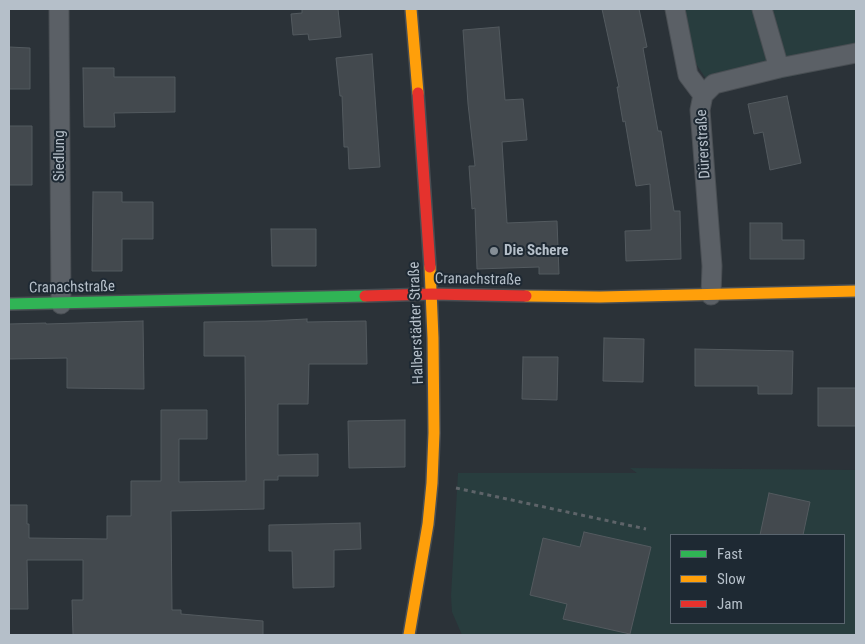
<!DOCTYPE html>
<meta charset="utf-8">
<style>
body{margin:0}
#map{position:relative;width:865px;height:644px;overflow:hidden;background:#2b3238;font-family:"Roboto Condensed",sans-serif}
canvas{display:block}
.frame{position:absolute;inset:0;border:10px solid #b5bfc9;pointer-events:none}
.legend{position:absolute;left:670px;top:534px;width:175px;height:90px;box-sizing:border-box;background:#1e2933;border:1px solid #5a656f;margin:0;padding:6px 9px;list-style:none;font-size:15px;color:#b5bfc9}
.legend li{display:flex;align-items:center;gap:10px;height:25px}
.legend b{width:25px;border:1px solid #5a656f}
</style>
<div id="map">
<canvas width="865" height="644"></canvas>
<div class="frame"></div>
<ul class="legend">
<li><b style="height:6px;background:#30b455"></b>Fast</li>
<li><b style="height:6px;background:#ff9f0a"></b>Slow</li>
<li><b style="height:6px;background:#e5322d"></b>Jam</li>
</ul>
</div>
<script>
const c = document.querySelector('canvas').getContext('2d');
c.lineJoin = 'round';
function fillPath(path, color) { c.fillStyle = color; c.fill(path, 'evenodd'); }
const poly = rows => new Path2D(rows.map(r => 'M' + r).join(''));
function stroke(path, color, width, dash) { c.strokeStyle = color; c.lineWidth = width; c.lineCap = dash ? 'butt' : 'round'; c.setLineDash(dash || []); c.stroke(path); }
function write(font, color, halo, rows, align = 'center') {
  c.font = font + ' "Roboto Condensed",sans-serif'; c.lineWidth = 4; c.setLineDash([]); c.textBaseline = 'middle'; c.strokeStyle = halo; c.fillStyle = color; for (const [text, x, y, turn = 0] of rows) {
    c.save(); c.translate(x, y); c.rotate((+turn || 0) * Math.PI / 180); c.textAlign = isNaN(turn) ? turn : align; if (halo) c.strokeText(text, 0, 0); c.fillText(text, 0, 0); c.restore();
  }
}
const green = poly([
 [682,9,856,9,856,63,715,92,692,58],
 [630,468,856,470,856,635,462,635,452,612,451,596,458,473,637,473],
 [671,535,844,535,844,623,671,623]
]);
const building = poly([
 [302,9,338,9,341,37,309,40,308,34,293,35,291,14,302,13,302,9],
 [602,9,639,9,647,47,643,48,658,131,661,131,674,211,680,211,681,259,626,261,625,231,651,230,650,184,636,186,625,121,623,122,617,87,619,87,602,9],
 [499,27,505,100,523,99,527,140,502,142,507,223,557,221,559,274,539,274,539,267,477,269,475,208,472,209,469,166,475,166,468,104,463,30,499,27],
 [9,47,30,48,30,89,9,89,9,47],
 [372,54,380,167,349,169,348,147,344,147,342,96,340,96,336,58,372,54],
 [83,68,114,68,114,77,175,77,175,112,114,113,115,127,84,127,83,68],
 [787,96,801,163,770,170,763,132,754,134,748,104,787,96],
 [9,126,32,126,32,185,9,185,9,126],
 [93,192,122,192,122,202,153,202,153,239,122,239,122,271,92,271,93,192],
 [750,223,782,223,782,240,804,240,804,259,750,259,750,223],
 [271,229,316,229,316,266,272,266,271,229],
 [307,319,307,322,366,321,367,364,309,364,308,404,278,404,278,455,318,454,318,476,278,476,278,480,264,480,264,509,171,511,172,610,181,610,181,614,263,621,263,635,73,635,72,600,83,600,83,560,27,560,28,609,9,609,9,505,27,505,27,524,29,524,29,538,107,539,107,516,131,516,131,481,161,481,161,410,207,410,207,439,179,439,179,482,246,481,245,356,204,356,204,322,266,321,307,319],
 [143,321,144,389,67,388,67,358,9,359,9,324,46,323,46,324,143,321],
 [604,338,644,339,643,382,603,381,604,338],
 [695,349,793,351,792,394,758,394,758,386,695,386,695,349],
 [523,357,558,357,557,400,522,399,523,357],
 [818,388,856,388,856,426,818,426,818,388],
 [405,420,405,467,349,468,348,421,405,420],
 [769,493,810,502,803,535,760,535,769,493],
 [360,523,361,549,334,550,334,587,293,588,292,551,269,551,269,525,360,523],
 [584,532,651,547,630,634,563,619,567,604,530,595,543,538,580,547,584,532]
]);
const path = poly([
 [456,488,646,529]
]);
const street = poly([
 [59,9,61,304],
 [675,9,688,75,703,95],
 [762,9,779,68],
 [711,295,712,266,700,110,703,95,714,84,779,68,856,53]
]);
const fast = poly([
 [9,304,365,296]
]);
const slow = poly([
 [411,9,418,93],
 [526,296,600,297,856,291],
 [409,635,428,524,432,483,434,433,433,338,430,267]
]);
const jam = poly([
 [418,93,430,267],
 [365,296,432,294,526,296]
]);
const markers = [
 [494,251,5,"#858e96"]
];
const streetNames = [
 ["Dürerstraße",704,144,-93],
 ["Siedlung",60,156,-90],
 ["Cranachstraße",478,280,1],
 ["Cranachstraße",72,288,-1],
 ["Halberstädter Straße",417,323,-92]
];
const poiNames = [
 ["Die Schere",504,251]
];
fillPath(green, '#283d3e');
fillPath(building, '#43494e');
stroke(building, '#535a5f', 1);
stroke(street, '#494e53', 21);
stroke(fast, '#494e53', 14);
stroke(slow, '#494e53', 14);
stroke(jam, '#494e53', 14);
stroke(path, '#5e6469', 3, [4, 4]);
stroke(street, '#5b6066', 19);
stroke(fast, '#30b455', 11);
stroke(slow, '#ff9f0a', 11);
stroke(jam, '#e5322d', 11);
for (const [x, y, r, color] of markers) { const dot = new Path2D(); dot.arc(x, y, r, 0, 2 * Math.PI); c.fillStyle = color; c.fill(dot); stroke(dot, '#1e2933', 2); }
write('15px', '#b5bfc9', '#1e2933', streetNames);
write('bold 15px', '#b5bfc9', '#1e2933', poiNames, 'left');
</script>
